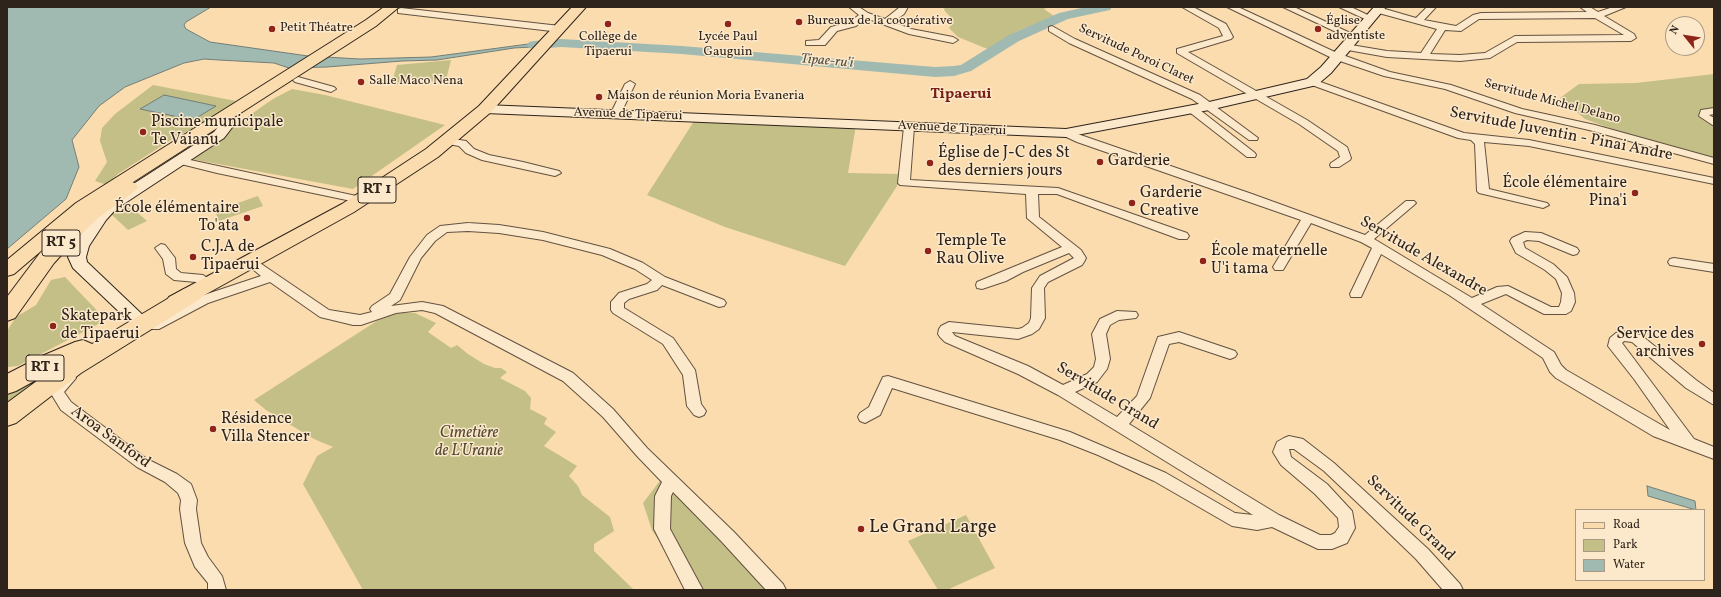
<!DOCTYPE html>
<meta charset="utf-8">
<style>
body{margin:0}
#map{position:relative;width:1721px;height:597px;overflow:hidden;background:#fbdcae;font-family:Vollkorn,serif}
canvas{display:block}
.frame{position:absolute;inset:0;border:8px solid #2f241c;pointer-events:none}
.legend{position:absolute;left:1575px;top:509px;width:130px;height:72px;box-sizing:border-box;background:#fce8ca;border:1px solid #aa9a84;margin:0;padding:5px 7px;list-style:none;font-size:12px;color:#2f241c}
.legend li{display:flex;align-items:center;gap:8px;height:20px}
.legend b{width:20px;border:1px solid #aa9a84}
.north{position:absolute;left:1665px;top:16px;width:40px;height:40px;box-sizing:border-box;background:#fce8ca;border:1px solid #aa9a84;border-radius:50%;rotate:300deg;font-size:11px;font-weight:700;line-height:16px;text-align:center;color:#2f241c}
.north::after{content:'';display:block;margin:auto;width:14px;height:18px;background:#8f2418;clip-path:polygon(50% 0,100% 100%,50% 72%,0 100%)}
</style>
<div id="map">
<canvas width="1721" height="597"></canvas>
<div class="frame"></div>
<ul class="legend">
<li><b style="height:5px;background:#fbdcae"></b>Road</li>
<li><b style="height:11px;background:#c3bf86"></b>Park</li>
<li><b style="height:11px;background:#a0bab2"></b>Water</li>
</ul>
<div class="north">N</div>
</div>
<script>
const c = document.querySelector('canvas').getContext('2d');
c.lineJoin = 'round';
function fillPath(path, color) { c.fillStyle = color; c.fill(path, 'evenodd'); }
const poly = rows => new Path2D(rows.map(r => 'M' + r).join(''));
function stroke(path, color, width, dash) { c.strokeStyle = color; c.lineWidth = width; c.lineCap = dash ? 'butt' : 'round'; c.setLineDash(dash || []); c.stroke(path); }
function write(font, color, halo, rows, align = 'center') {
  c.font = font + ' Vollkorn,serif'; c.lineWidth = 3; c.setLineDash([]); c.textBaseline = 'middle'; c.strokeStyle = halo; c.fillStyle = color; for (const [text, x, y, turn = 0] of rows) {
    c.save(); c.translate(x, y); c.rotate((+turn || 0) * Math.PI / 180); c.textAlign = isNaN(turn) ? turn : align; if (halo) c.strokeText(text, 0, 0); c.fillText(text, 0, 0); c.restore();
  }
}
const green = poly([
 [945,7,1049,7,1044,9,1054,16,1016,32,990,50,958,37,949,28,953,20,944,10],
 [451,60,446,80,391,85,397,65],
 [1714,74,1714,161,1666,149,1585,119,1560,98,1579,84,1636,83],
 [153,85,236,101,193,129,177,136,118,174,107,185,95,181,107,162,100,141,102,128,115,114],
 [292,89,325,95,445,125,353,189,191,159,198,151,273,99],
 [696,118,856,125,848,173,900,174,899,183,845,266,725,227,647,195],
 [258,196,263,206,219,221,215,211],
 [130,206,147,221,128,230,111,214],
 [65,277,106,320,18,366,7,367,7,331,16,317,36,305,51,280],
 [397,313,415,313,436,323,428,332,451,348,457,345,468,354,484,364,495,368,501,368,507,372,500,378,525,391,531,398,530,409,547,418,544,424,556,432,544,446,577,466,569,476,578,486,582,495,610,517,614,531,594,544,594,551,634,590,363,590,303,484,317,456,333,447,314,439,266,410,254,400,386,315],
 [69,360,7,409,7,394],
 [665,474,779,590,692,590,652,530,643,503],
 [966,515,995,568,947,590,938,590,908,541]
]);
const water = poly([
 [7,7,211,7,186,22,184,25,186,29,210,42,308,56,360,59,431,57,536,43,532,47,514,48,437,60,402,61,327,67,289,68,274,63,219,60,204,59,184,63,125,87,99,106,72,140,79,167,66,199,7,249,7,7],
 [164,95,216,106,193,120,140,109,164,95],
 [1647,486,1695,501,1696,510,1648,496,1647,486]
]);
const river = poly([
 [1086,7,1112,7,1110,10,1068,19,1019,41,971,71,954,76,935,77,682,54,561,47,534,49,529,48,527,45,529,42,534,41,561,39,682,46,935,67,954,66,961,65,1009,35,1059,13,1086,7]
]);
const street = poly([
 [849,7,859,7,868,13,885,19,900,7,908,7,904,14,893,22,911,29,953,37,958,40,953,43,909,34,866,18,856,26,837,31,825,45,806,45,806,41,819,40,831,27,850,22,859,15,849,7],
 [1182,7,1193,7,1226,24,1233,37,1231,39,1188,52,1307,120,1347,147,1351,158,1350,160,1339,167,1331,167,1330,165,1331,163,1340,157,1338,151,1299,124,1177,53,1177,49,1223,36,1219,28,1182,7],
 [1227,7,1238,7,1337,53,1390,72,1451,85,1522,109,1595,125,1714,158,1714,164,1589,130,1515,113,1445,89,1384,76,1334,59,1227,7],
 [1283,7,1294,7,1359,37,1354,40,1351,39,1283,7],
 [1339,7,1351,7,1374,18,1370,21,1367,20,1339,7],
 [1378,7,1416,18,1427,7,1436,7,1424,20,1456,26,1473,15,1481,13,1587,12,1580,7,1590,7,1598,12,1613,7,1626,7,1604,16,1634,34,1636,38,1631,41,1517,42,1490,58,1460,61,1387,57,1342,49,1342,45,1345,44,1387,51,1421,53,1437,29,1375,12,1374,10,1378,7],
 [1595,18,1624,35,1515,36,1485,53,1460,55,1430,54,1445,30,1461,31,1479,19,1595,18],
 [401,8,560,26,564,29,560,32,398,13,398,9,401,8],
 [1052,26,1075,39,1200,95,1258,138,1257,140,1249,140,1192,99,1069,43,1049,31,1049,27,1052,26],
 [298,77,334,87,336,89,331,92,295,82,293,80,298,77],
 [1312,79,1464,133,1529,140,1714,178,1714,184,1529,146,1484,142,1489,189,1547,203,1549,205,1543,208,1479,193,1477,191,1475,144,1471,140,1458,138,1309,84,1307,82,1312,79],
 [630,81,635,84,620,115,619,117,611,117,610,115,625,84,630,81],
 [1192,106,1196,107,1255,153,1256,155,1255,157,1247,157,1188,111,1187,109,1188,107,1192,106],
 [1714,108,1714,114,1709,115,1714,118,1714,126,1699,116,1701,110,1714,108],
 [909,124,914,127,910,180,1058,188,1187,233,1189,236,1187,239,1179,239,1057,194,1038,194,1039,217,1081,250,1086,258,1084,262,1082,265,1048,282,1044,288,1045,318,1039,329,1032,334,1018,339,952,332,955,336,1028,366,1063,385,1087,374,1094,367,1096,359,1092,334,1100,319,1117,311,1136,312,1138,315,1136,318,1119,320,1110,325,1106,334,1110,359,1107,369,1097,382,1075,392,1117,417,1137,396,1158,337,1179,332,1235,351,1237,354,1235,357,1230,359,1179,342,1169,344,1150,398,1129,424,1279,515,1320,535,1331,535,1335,533,1339,527,1338,518,1315,494,1281,465,1273,452,1277,442,1284,438,1289,436,1303,439,1334,463,1428,549,1460,584,1463,590,1443,590,1416,559,1363,508,1324,471,1294,449,1289,449,1291,457,1327,484,1352,511,1355,528,1347,543,1332,549,1318,549,1272,527,1257,530,1232,526,1154,481,1098,455,1060,440,892,388,880,415,865,423,860,421,858,417,860,413,869,407,883,377,888,376,1070,432,1166,473,1235,513,1253,515,1058,395,1018,374,945,342,940,337,938,334,939,329,941,326,949,322,1018,329,1022,328,1029,323,1031,318,1032,288,1040,276,1074,258,1069,253,1023,272,1006,281,982,289,977,288,976,285,977,282,1062,247,1027,218,1026,194,900,185,898,183,904,127,909,124],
 [1066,130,1252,194,1365,235,1406,201,1414,201,1416,203,1414,205,1374,239,1472,298,1497,287,1508,286,1551,307,1559,307,1561,302,1562,293,1556,279,1545,270,1516,253,1510,241,1512,238,1525,232,1541,233,1577,248,1579,251,1577,254,1573,255,1539,241,1527,240,1523,242,1525,248,1553,264,1567,277,1574,293,1575,302,1571,311,1566,314,1544,314,1506,294,1481,304,1554,352,1561,365,1566,370,1670,430,1634,379,1608,346,1610,338,1616,333,1621,331,1641,335,1696,380,1714,393,1714,405,1686,388,1632,342,1624,341,1622,343,1694,439,1714,447,1714,459,1653,436,1556,378,1550,372,1543,358,1449,295,1381,254,1361,297,1351,297,1350,294,1372,248,1361,242,1311,223,1283,270,1275,270,1273,267,1301,220,1077,142,1062,135,1061,133,1062,131,1066,130],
 [447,138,466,141,474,149,489,155,523,162,559,171,561,173,555,176,482,160,466,153,459,146,443,143,442,141,447,138],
 [181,158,361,197,367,200,361,203,217,173,177,163,176,161,181,158],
 [468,223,499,225,543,232,610,249,643,263,665,277,724,300,726,303,724,306,719,307,662,285,657,290,629,299,624,303,624,308,673,338,695,370,701,404,706,411,704,415,699,417,694,415,687,406,683,375,663,344,613,313,611,310,611,302,619,293,647,284,652,280,635,269,602,255,543,240,499,233,468,231,447,232,435,241,421,258,400,300,391,306,422,302,443,306,573,373,613,409,647,448,734,532,783,584,786,590,766,590,722,542,673,492,671,496,670,529,703,590,685,590,654,529,655,496,662,482,637,456,603,417,563,381,435,313,422,310,396,313,361,325,353,325,320,317,270,282,208,303,159,329,149,329,147,326,149,323,198,297,261,276,244,262,250,258,254,259,329,310,360,315,372,312,370,309,372,306,390,294,410,257,427,235,440,226,468,223],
 [161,244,165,245,175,258,176,269,181,273,203,275,213,282,214,285,213,288,203,288,196,282,174,280,166,274,163,259,155,248,161,244],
 [1674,258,1714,264,1714,272,1670,265,1668,262,1670,259,1674,258],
 [69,373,74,374,76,378,64,392,71,402,147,459,177,474,191,484,197,500,196,509,201,543,208,557,222,576,226,590,208,590,208,583,195,567,185,543,180,509,181,500,178,493,165,482,137,467,61,410,50,392,58,378,69,373]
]);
const secondary = poly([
 [1374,7,1386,7,1331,73,1317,85,1209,110,1066,137,485,113,480,112,478,109,480,106,485,105,1066,129,1209,102,1307,79,1321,67,1374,7],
 [227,121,232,122,234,125,224,138,116,209,106,220,89,246,86,257,87,262,148,320,146,324,139,326,132,324,73,268,68,257,73,246,94,214,104,203,214,132,222,122,227,121]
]);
const primary = poly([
 [384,7,399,7,376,26,88,211,14,274,7,276,7,260,76,203,366,20,384,7],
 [572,7,586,7,491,112,438,157,354,212,183,307,176,309,169,307,166,302,169,297,342,204,426,149,479,106,572,7]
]);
const highway = poly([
 [128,181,135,183,138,187,135,191,98,218,75,240,54,263,15,318,7,321,7,297,40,253,84,210,121,183,128,181],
 [192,287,200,289,203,294,200,299,81,373,16,423,7,426,7,403,45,375,16,391,7,394,7,374,42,356,75,342,83,340,92,344,184,289,192,287]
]);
const markers = [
 [799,22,4,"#8f2418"],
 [608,24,4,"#8f2418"],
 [728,24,4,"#8f2418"],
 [272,29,4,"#8f2418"],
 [1318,29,4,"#8f2418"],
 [361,82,4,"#8f2418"],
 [599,97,4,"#8f2418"],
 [143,132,4,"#8f2418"],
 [1100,162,4,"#8f2418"],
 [930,163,4,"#8f2418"],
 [1635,193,4,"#8f2418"],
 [1132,203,4,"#8f2418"],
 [247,218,4,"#8f2418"],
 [928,251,4,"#8f2418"],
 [193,257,4,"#8f2418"],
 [1203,261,4,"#8f2418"],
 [53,326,4,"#8f2418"],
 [1702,344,4,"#8f2418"],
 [213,429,4,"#8f2418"],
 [861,529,4,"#8f2418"]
];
const farPoinames = [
 ["Bureaux de la coopérative",807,22],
 ["Église",1326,22],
 ["adventiste",1326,37],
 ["Petit Théatre",280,29],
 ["Collège de",608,38,"center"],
 ["Tipaerui",608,53,"center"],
 ["Lycée Paul",728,38,"center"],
 ["Gauguin",728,53,"center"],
 ["Salle Maco Nena",369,82],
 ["Maison de réunion Moria Evaneria",607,97]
];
const farStreetnames = [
 ["Servitude Poroi Claret",1136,55,25],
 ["Servitude Michel Delano",1552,102,15],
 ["Avenue de Tipaerui",628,115,2],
 ["Avenue de Tipaerui",952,129,3]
];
const farWaternames = [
 ["Tipae-ru’i",827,62,5]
];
const farQuarternames = [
 ["Tipaerui",961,95]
];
const shields = [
 [377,190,38],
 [61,243,38],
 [45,368,38]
];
const shieldNames = [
 ["RT 1",377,190],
 ["RT 5",61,243],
 ["RT 1",45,368]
];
const poiNames = [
 ["Piscine municipale",151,123],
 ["Te Vaianu",151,141],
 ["Église de J-C des St",938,154],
 ["des derniers jours",938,172],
 ["Garderie",1108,162],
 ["École élémentaire",1627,184,"right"],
 ["Pina'i",1627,202,"right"],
 ["Garderie",1140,194],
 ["Creative",1140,212],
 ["École élémentaire",239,209,"right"],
 ["To'ata",239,227,"right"],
 ["Temple Te",936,242],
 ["Rau Olive",936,260],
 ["C.J.A de",201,248],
 ["Tipaerui",201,266],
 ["École maternelle",1211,252],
 ["U'i tama",1211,270],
 ["Skatepark",61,317],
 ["de Tipaerui",61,335],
 ["Service des",1694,335,"right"],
 ["archives",1694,353,"right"],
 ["Résidence",221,420],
 ["Villa Stencer",221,438]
];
const streetNames = [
 ["Servitude Juventin - Pinai Andre",1561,135,11],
 ["Servitude Alexandre",1423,257,30],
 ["Servitude Grand",1107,397,31],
 ["Aroa Sanford",110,438,36],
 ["Servitude Grand",1410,519,44]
];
const parkNames = [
 ["Cimetière",469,434],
 ["de L'Uranie",469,452]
];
const nearPoinames = [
 ["Le Grand Large",869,529]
];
fillPath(green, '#c3bf86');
fillPath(water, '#a0bab2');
stroke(water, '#737e76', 1);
fillPath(river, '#a0bab2');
stroke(street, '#625240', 2);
stroke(secondary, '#2f241c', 2);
stroke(primary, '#2f241c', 2);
stroke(highway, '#2f241c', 2);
fillPath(street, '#fce8ca');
fillPath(secondary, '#fce8ca');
fillPath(primary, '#fbdcae');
fillPath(highway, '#fbdcae');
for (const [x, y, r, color] of markers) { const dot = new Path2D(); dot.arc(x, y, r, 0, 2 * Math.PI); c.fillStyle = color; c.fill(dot); stroke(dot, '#fce8ca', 1.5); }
write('13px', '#2f241c', '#fce8ca', farPoinames, 'left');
write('13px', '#2f241c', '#fce8ca', farStreetnames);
write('italic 14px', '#515149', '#fce8ca', farWaternames);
write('bold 15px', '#7a1f14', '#fce8ca', farQuarternames);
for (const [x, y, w] of shields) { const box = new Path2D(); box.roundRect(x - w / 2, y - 13, w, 26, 3); c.fillStyle = '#fce8ca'; c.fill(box); stroke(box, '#2f241c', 1); }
write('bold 15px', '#2f241c', null, shieldNames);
write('16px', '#2f241c', '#fce8ca', poiNames, 'left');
write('16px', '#2f241c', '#fce8ca', streetNames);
write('italic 16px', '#544b36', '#fce8ca', parkNames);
write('19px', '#2f241c', '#fce8ca', nearPoinames, 'left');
</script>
